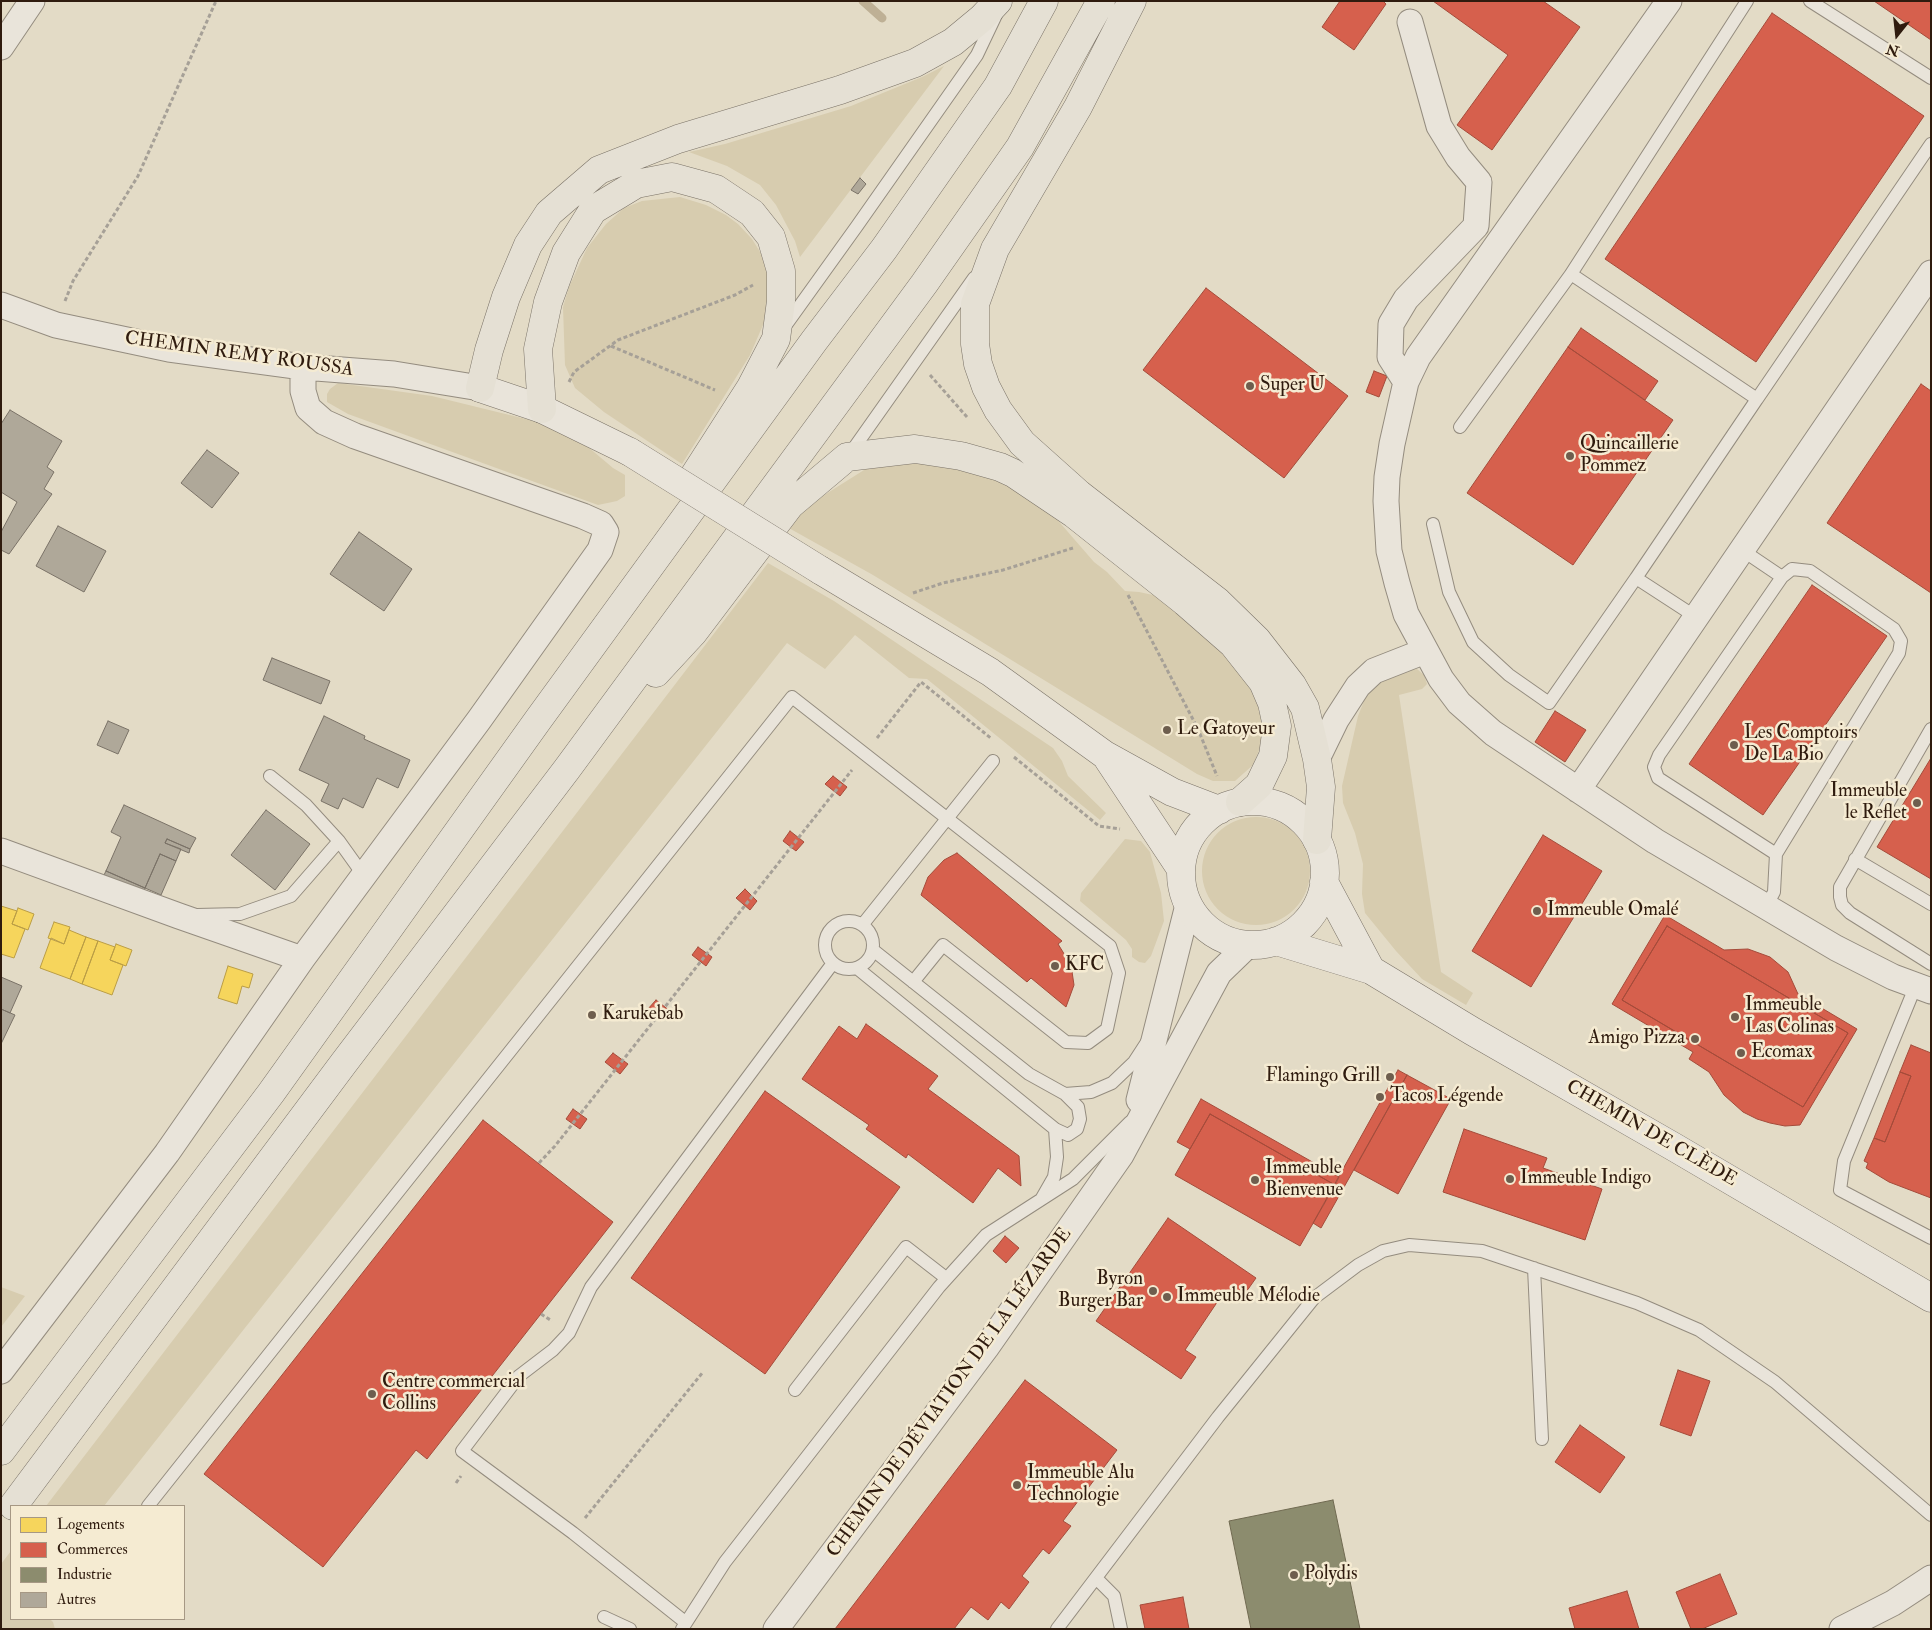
<!DOCTYPE html>
<meta charset="utf-8">
<style>
body{margin:0}
#map{position:relative;width:1932px;height:1630px;overflow:hidden;background:#e3dbc6;font-family:"IM FELL Double Pica",serif}
canvas{display:block}
.frame{position:absolute;inset:0;border:2px solid #2f1b0e;pointer-events:none}
.legend{position:absolute;left:10px;top:1505px;width:175px;height:115px;box-sizing:border-box;background:#f5ebd2;border:1px solid #a69884;margin:0;padding:6px 9px;list-style:none;font-size:15px;color:#2f1b0e}
.legend li{display:flex;align-items:center;gap:10px;height:25px}
.legend b{width:25px;border:1px solid #a69884}
.north{position:absolute;left:1872px;top:10px;width:50px;height:50px;-webkit-text-stroke:4px #f5ebd2;paint-order:stroke;rotate:196deg;font-size:14px;font-weight:700;line-height:20px;text-align:center;color:#2f1b0e}
.north::after{content:'';display:block;margin:auto;width:18px;height:22px;background:#2f1b0e;clip-path:polygon(50% 0,100% 100%,50% 72%,0 100%)}
</style>
<div id="map">
<canvas width="1932" height="1630"></canvas>
<div class="frame"></div>
<ul class="legend">
<li><b style="height:14px;background:#f6d55c"></b>Logements</li>
<li><b style="height:14px;background:#d6604d"></b>Commerces</li>
<li><b style="height:14px;background:#8c8c6e"></b>Industrie</li>
<li><b style="height:14px;background:#afa899"></b>Autres</li>
</ul>
<div class="north">N</div>
</div>
<script>
const c = document.querySelector('canvas').getContext('2d');
c.lineJoin = 'round';
function fillPath(path, color) { c.fillStyle = color; c.fill(path, 'evenodd'); }
const poly = rows => new Path2D(rows.map(r => 'M' + r).join(''));
function stroke(path, color, width, dash) { c.strokeStyle = color; c.lineWidth = width; c.lineCap = dash ? 'butt' : 'round'; c.setLineDash(dash || []); c.stroke(path); }
function write(font, color, halo, rows, align = 'center') {
  c.font = font + ' "IM FELL Double Pica",serif'; c.lineWidth = 5; c.setLineDash([]); c.textBaseline = 'middle'; c.strokeStyle = halo; c.fillStyle = color; for (const [text, x, y, turn = 0] of rows) {
    c.save(); c.translate(x, y); c.rotate((+turn || 0) * Math.PI / 180); c.textAlign = isNaN(turn) ? turn : align; if (halo) c.strokeText(text, 0, 0); c.fillText(text, 0, 0); c.restore();
  }
}
const green = poly([
 [944,66,800,257,795,241,776,205,760,185,727,166,689,152,725,144,851,106,922,77],
 [680,197,706,205,726,215,738,224,752,239,762,255,770,276,766,318,750,355,682,464,604,412,575,388,565,365,563,307,569,287,587,248,606,224,624,208,642,201],
 [338,383,432,396,534,421,581,441,613,468,625,475,625,496,617,501,598,505,348,414,327,402,327,394,330,389],
 [929,462,966,470,1007,483,1048,509,1094,562,1107,572,1125,591,1139,592,1167,598,1195,617,1262,696,1265,736,1253,765,1235,781,1213,781,1197,774,873,575,787,527,810,504,872,465],
 [768,563,834,601,1053,748,1062,761,1068,776,1106,813,1100,820,927,679,909,678,855,635,825,669,787,643,104,1506,46,1506],
 [1417,669,1424,675,1427,684,1422,689,1399,695,1441,972,1473,993,1466,1005,1422,979,1396,951,1365,913,1362,894,1363,864,1355,833,1343,803,1342,786,1358,716,1370,686,1388,674],
 '1202 871a54 54 0 1 1 108 0a54 54 0 1 1-108 0Z',
 [1125,839,1141,841,1150,852,1161,893,1164,921,1151,956,1145,963,1139,962,1132,957,1132,949,1126,940,1080,901,1081,893],
 [1,1287,25,1296,1,1327],
 [11,1551,11,1619,50,1619,53,1622,55,1629,1,1629,1,1564]
]);
const homes = poly([
 [1,906,17,911,12,924,25,929,14,958,1,954,1,906],
 [18,908,34,914,28,930,12,924,18,908],
 [54,922,70,927,64,944,48,938,54,922],
 [69,930,86,937,70,979,40,968,51,938,64,944,69,930],
 [86,937,98,941,82,984,70,979,86,937],
 [98,941,115,947,110,960,123,965,112,995,82,984,98,941],
 [116,944,132,950,126,966,110,960,116,944],
 [228,966,253,974,249,988,242,986,237,1004,218,998,228,966]
]);
const shops = poly([
 [1340,1,1383,1,1386,4,1354,50,1322,27,1340,1],
 [1433,1,1543,1,1580,27,1492,150,1457,125,1508,55,1433,1],
 [1874,1,1931,1,1931,40,1874,1],
 [1772,13,1924,116,1756,362,1605,259,1772,13],
 [1206,288,1348,396,1284,478,1143,370,1206,288],
 [1581,328,1658,381,1645,400,1568,347,1581,328],
 [1568,347,1673,420,1573,565,1467,493,1568,347],
 [1374,371,1387,376,1379,397,1366,392,1374,371],
 [1921,384,1931,391,1931,593,1827,523,1921,384],
 [1812,585,1887,636,1763,815,1689,764,1812,585],
 [1555,711,1586,730,1565,762,1535,742,1555,711],
 [1931,758,1931,879,1877,847,1931,758],
 [833,776,847,787,840,796,825,784,833,776],
 [790,831,804,842,796,851,783,841,790,831],
 [1543,835,1602,871,1531,987,1472,951,1543,835],
 [957,853,1062,941,1058,944,1071,965,1074,985,1066,1007,1031,978,1027,982,921,895,928,877,944,860,957,853],
 [745,889,757,901,750,910,736,898,745,889],
 [1665,915,1724,950,1748,949,1770,957,1788,972,1798,994,1857,1029,1800,1125,1785,1126,1770,1123,1757,1119,1743,1112,1724,1095,1709,1072,1689,1059,1693,1052,1612,1004,1665,915],
 [1667,926,1848,1033,1803,1107,1622,1000,1667,926],
 [1667,926,1848,1033,1803,1107,1622,1000,1667,926],
 [698,947,712,957,706,966,692,955,698,947],
 [656,1000,670,1011,661,1021,647,1010,656,1000],
 [866,1024,938,1076,928,1089,1019,1156,1021,1186,998,1168,973,1203,908,1154,906,1158,866,1129,869,1125,802,1079,839,1026,857,1039,866,1024],
 [1911,1045,1931,1053,1931,1198,1889,1182,1866,1168,1868,1163,1864,1161,1874,1138,1885,1142,1911,1076,1900,1072,1911,1045],
 [613,1053,628,1064,620,1074,605,1062,613,1053],
 [1398,1070,1407,1075,1321,1228,1313,1223,1398,1070],
 [1900,1072,1911,1076,1885,1142,1874,1138,1900,1072],
 [1407,1075,1451,1099,1398,1194,1354,1170,1407,1075],
 [765,1091,900,1187,765,1374,631,1278,765,1091],
 [1201,1099,1339,1177,1335,1185,1210,1114,1190,1149,1177,1142,1201,1099],
 [573,1109,587,1119,580,1129,566,1119,573,1109],
 [1210,1114,1335,1185,1300,1246,1175,1175,1210,1114],
 [483,1120,613,1222,427,1459,416,1450,323,1567,204,1474,483,1120],
 [1464,1129,1547,1158,1543,1168,1602,1189,1585,1240,1443,1192,1464,1129],
 [1168,1218,1256,1278,1239,1302,1224,1292,1185,1350,1196,1357,1181,1379,1096,1321,1168,1218],
 [1005,1236,1019,1248,1006,1263,993,1251,1005,1236],
 [1678,1370,1710,1381,1691,1436,1660,1425,1678,1370],
 [1025,1380,1117,1450,1063,1521,1071,1526,1049,1554,1043,1549,1022,1576,1029,1582,1009,1609,1001,1602,988,1620,971,1607,954,1629,835,1629,1025,1380],
 [1580,1425,1625,1457,1600,1493,1555,1462,1580,1425],
 [1720,1574,1737,1614,1702,1629,1691,1629,1676,1592,1720,1574],
 [1627,1591,1639,1629,1575,1629,1569,1608,1627,1591],
 [1183,1597,1189,1629,1145,1629,1140,1605,1183,1597]
]);
const industry = poly([
 [1333,1500,1360,1629,1251,1629,1229,1521,1333,1500]
]);
const stream = poly([
 [863,1,882,18]
]);
const building = poly([
 [860,178,866,184,858,194,851,190,860,178],
 [10,410,62,441,47,467,54,472,44,489,52,494,9,554,1,550,1,532,17,502,1,492,1,424,10,410],
 [207,450,239,473,212,508,181,483,207,450],
 [58,526,106,551,84,592,36,566,58,526],
 [359,532,412,569,384,611,330,574,359,532],
 [272,658,330,681,321,704,263,680,272,658],
 [324,716,365,736,364,739,410,760,398,788,377,778,363,808,343,798,338,809,321,801,329,784,299,770,324,716],
 [108,721,129,730,118,754,97,745,108,721],
 [124,805,196,838,190,849,167,839,165,843,181,849,176,861,160,854,145,888,106,871,121,837,111,832,124,805],
 [266,810,310,844,275,890,231,855,266,810],
 [167,839,190,849,189,853,165,843,167,839],
 [160,854,176,861,161,895,145,888,160,854],
 [106,871,145,888,144,892,104,875,106,871],
 [1,977,22,986,10,1013,1,1009,1,977],
 [1,1009,15,1015,1,1044,1,1009]
]);
const path = poly([
 [65,301,73,281,138,176,216,1],
 [611,346,715,390],
 [930,375,967,417],
 [569,382,574,372,618,340,735,295,753,285],
 [913,593,943,583,1003,570,1073,548],
 [1128,595,1198,729,1217,776],
 [877,738,921,682,992,739],
 [1014,757,1099,826,1120,829],
 [539,1163,555,1146,852,770],
 [541,1314,552,1321],
 [456,1483,461,1476],
 [585,1518,703,1372]
]);
const service = poly([
 [1810,1,1931,78],
 [1571,274,1747,1],
 [783,329,857,226,977,55,996,15],
 [1757,399,1931,144],
 [1460,427,1571,274,1757,399,1636,578,1696,617],
 [849,455,974,278],
 [1433,524,1449,592,1473,642,1509,675,1549,703,1636,578],
 [1742,550,1782,577,1792,569,1810,571,1894,629,1901,641,1899,653,1776,854],
 [1931,729,1840,887,1840,897,1842,905,1850,913,1931,964],
 [270,776,306,805,339,841,364,876],
 [1855,859,1931,904],
 [1766,907,1774,892,1776,854,1658,778,1654,767,1659,755,1782,577],
 [197,915,240,914,291,896,339,841],
 '825 945a24 24 0 1 1 48 0a24 24 0 1 1-48 0Z',
 [863,924,993,761],
 [873,950,1029,1074,1065,1094,1091,1092,1112,1083,1134,1062,1147,1042],
 [857,968,1055,1129,1057,1157,1054,1177,1042,1198],
 [1916,985,1844,1161,1840,1190,1931,1238],
 [1055,1129,1068,1135,1077,1129,1080,1119,1078,1107,1065,1094],
 [1534,1268,1542,1439],
 [795,1390,906,1247,946,1278],
 [148,1506,792,697,1110,946,1119,973,1107,1029,1088,1043,1066,1042,943,945,913,982],
 [1096,1578,1114,1596,1121,1629],
 [604,1617,630,1629],
 [685,1622,573,1533,462,1451,519,1376,553,1350,569,1333,591,1287,833,963],
 [682,1629,725,1562,939,1287,986,1235,1073,1179,1130,1122],
 [1057,1629,1218,1417,1314,1298,1358,1265,1383,1251,1409,1245,1482,1251,1637,1303,1699,1330,1775,1382,1931,1515]
]);
const minor = poly([
 [1669,1,1418,357,1406,382,1392,444,1387,477,1386,501,1389,551,1397,583,1406,614,1441,679,1459,703,1493,733,1655,841,1836,948,1893,977,1931,991],
 [1,47,32,1],
 [1,305,56,325,169,349,303,367,394,374,480,388],
 [1406,382,1390,357,1391,324,1406,299,1476,226,1479,182,1458,157,1439,126,1410,22],
 [1317,759,1336,720,1358,686,1374,671,1425,651],
 [1578,790,1931,273],
 [1,851,179,916,302,959],
 [1139,1100,1188,905],
 [1,1371,167,1153,302,959,479,720,600,550,606,532,601,524,583,516,355,436,324,422,308,408,303,391,303,367],
 [776,1629,986,1348,1121,1155,1219,973,1248,945],
 [1842,1629,1893,1603,1931,1578]
]);
const secondary = poly([
 [480,388,542,409,630,452],
 [820,570,990,672,1105,755,1172,792,1219,810],
 [1108,759,1181,869],
 '1181 873a72 72 0 1 1 144 0a72 72 0 1 1-144 0Z',
 [1324,882,1371,970],
 [1276,941,1371,970,1472,1031,1674,1147,1931,1298]
]);
const trunk = poly([
 [1132,1,1078,107,995,249,975,304,975,344,978,364,986,387,998,410,1022,443,1079,494,1217,601,1257,640,1292,685,1305,708,1317,759,1321,787,1317,840],
 [480,388,489,350,506,297,528,245,549,213,599,170,678,139,840,90,915,63,953,42,982,18,998,1],
 [542,409,538,349,548,302,566,253,593,210,636,184,672,177,716,189,752,213,771,237,781,271,781,301,776,339,751,387,690,482],
 [656,673,693,633,790,505,847,457,915,449,961,456,1000,467,1013,473,1074,514,1185,602,1233,644,1263,682,1272,703,1277,726,1273,756,1259,785,1240,802],
 [1,1451,271,1093,538,720,814,341,884,249,998,86,1044,1],
 [13,1506,343,1064,567,769,924,284,1020,147,1101,1]
]);
const secondaryBridge = poly([
 [630,452,820,570]
]);
const markers = [
 [1250,386,5,"#6e5e4e"],
 [1570,456,5,"#6e5e4e"],
 [1167,730,5,"#6e5e4e"],
 [1734,745,5,"#6e5e4e"],
 [1917,803,5,"#6e5e4e"],
 [1537,911,5,"#6e5e4e"],
 [1055,966,5,"#6e5e4e"],
 [592,1015,5,"#6e5e4e"],
 [1735,1017,5,"#6e5e4e"],
 [1695,1039,5,"#6e5e4e"],
 [1741,1053,5,"#6e5e4e"],
 [1390,1077,5,"#6e5e4e"],
 [1380,1097,5,"#6e5e4e"],
 [1510,1179,5,"#6e5e4e"],
 [1255,1180,5,"#6e5e4e"],
 [1153,1291,5,"#6e5e4e"],
 [1167,1297,5,"#6e5e4e"],
 [372,1394,5,"#6e5e4e"],
 [1017,1485,5,"#6e5e4e"],
 [1294,1575,5,"#6e5e4e"]
];
const streetNames = [
 ["CHEMIN REMY ROUSSA",239,355,8],
 ["CHEMIN DE CLÈDE",1651,1134,30],
 ["CHEMIN DE DÉVIATION DE LA LÉZARDE",950,1393,-54]
];
const poiNames = [
 ["Super U",1260,386],
 ["Quincaillerie",1580,445],
 ["Pommez",1580,467],
 ["Le Gatoyeur",1177,730],
 ["Les Comptoirs",1744,734],
 ["De La Bio",1744,756],
 ["Immeuble",1907,792,"right"],
 ["le Reflet",1907,814,"right"],
 ["Immeuble Omalé",1547,911],
 ["KFC",1065,966],
 ["Immeuble",1745,1006],
 ["Las Colinas",1745,1028],
 ["Karukebab",602,1015],
 ["Amigo Pizza",1685,1039,"right"],
 ["Ecomax",1751,1053],
 ["Flamingo Grill",1380,1077,"right"],
 ["Tacos Légende",1390,1097],
 ["Immeuble",1265,1169],
 ["Bienvenue",1265,1191],
 ["Immeuble Indigo",1520,1179],
 ["Byron",1143,1280,"right"],
 ["Burger Bar",1143,1302,"right"],
 ["Immeuble Mélodie",1177,1297],
 ["Centre commercial",382,1383],
 ["Collins",382,1405],
 ["Immeuble Alu",1027,1474],
 ["Technologie",1027,1496],
 ["Polydis",1304,1575]
];
fillPath(green, '#d7ccaf');
fillPath(homes, '#f6d55c');
stroke(homes, '#ba9d45', 1);
fillPath(shops, '#d6604d');
stroke(shops, '#a44b3a', 1);
fillPath(industry, '#8c8c6e');
stroke(industry, '#706a51', 1);
stroke(stream, '#beb095', 9);
fillPath(building, '#afa899');
stroke(building, '#7a7267', 1);
stroke(service, '#948c7f', 14);
stroke(minor, '#948c7f', 27);
stroke(secondary, '#7a7267', 29);
stroke(trunk, '#7a7267', 29);
stroke(path, '#a6a097', 3, [4, 2.5]);
stroke(service, '#e9e4da', 12);
stroke(minor, '#e9e4da', 25);
stroke(secondary, '#e9e4da', 28);
stroke(trunk, '#e5e0d4', 28);
stroke(secondaryBridge, '#7a7267', 29, []);
stroke(secondaryBridge, '#e9e4da', 28);
for (const [x, y, r, color] of markers) { const dot = new Path2D(); dot.arc(x, y, r, 0, 2 * Math.PI); c.fillStyle = color; c.fill(dot); stroke(dot, '#f5ebd2', 2); }
write('19px', '#2f1b0e', '#f5ebd2', streetNames);
write('19px', '#2f1b0e', '#f5ebd2', poiNames, 'left');
</script>
